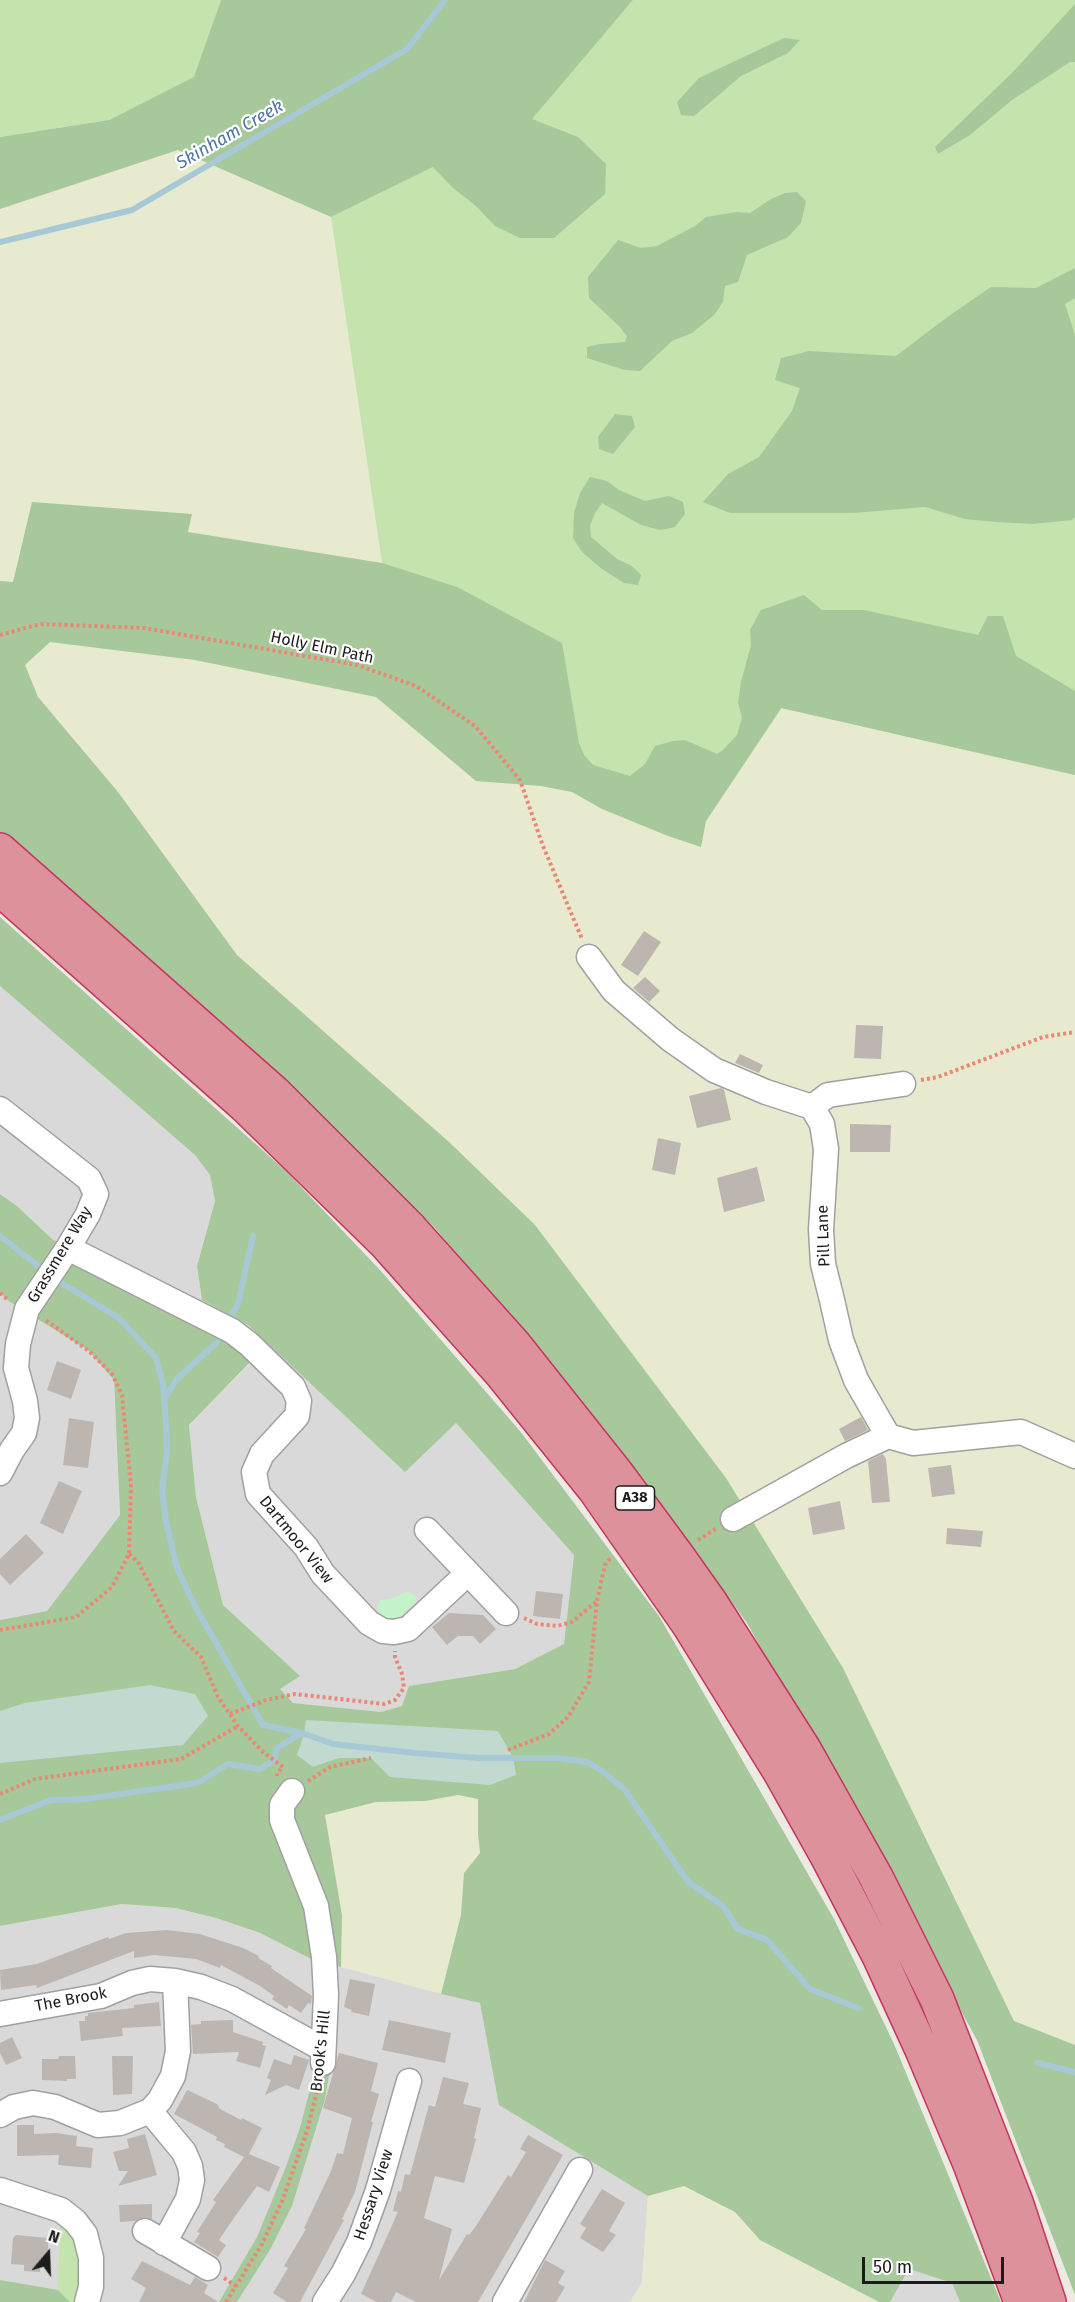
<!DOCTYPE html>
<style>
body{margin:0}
#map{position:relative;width:1075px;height:2302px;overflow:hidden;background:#edeae3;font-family:"Fira Sans",sans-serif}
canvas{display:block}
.north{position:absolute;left:18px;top:2224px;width:60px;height:60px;-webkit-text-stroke:4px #fff;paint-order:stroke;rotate:19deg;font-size:16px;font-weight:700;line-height:24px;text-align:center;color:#1c1c1c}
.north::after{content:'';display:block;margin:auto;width:21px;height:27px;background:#1c1c1c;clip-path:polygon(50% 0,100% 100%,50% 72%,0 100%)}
.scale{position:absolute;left:862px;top:2257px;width:142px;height:27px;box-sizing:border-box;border:3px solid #1c1c1c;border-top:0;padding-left:8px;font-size:18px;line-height:21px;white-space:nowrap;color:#1c1c1c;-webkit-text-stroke:4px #fff;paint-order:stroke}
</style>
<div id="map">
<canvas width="1075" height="2302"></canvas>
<div class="north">N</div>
<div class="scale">50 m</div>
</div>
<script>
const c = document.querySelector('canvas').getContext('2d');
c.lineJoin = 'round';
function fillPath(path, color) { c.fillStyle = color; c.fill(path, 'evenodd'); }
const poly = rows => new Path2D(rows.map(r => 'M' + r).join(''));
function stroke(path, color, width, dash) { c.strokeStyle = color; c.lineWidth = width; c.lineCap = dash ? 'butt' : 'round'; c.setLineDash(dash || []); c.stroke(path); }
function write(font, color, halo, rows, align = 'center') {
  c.font = font + ' "Fira Sans",sans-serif'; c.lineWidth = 4.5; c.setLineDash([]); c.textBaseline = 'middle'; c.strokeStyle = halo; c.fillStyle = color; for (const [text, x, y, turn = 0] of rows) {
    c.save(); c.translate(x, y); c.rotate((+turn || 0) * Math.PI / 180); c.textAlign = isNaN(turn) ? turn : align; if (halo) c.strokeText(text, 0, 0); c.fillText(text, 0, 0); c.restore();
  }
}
const residential = poly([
 [0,986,195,1155,210,1175,215,1201,197,1266,202,1300,248,1325,405,1471,456,1423,574,1555,564,1645,515,1669,410,1686,402,1706,381,1712,293,1703,280,1689,299,1676,223,1605,196,1497,189,1425,259,1354,52,1239,17,1206,0,1194],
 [0,1293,10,1302,89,1351,114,1380,120,1515,47,1611,0,1620],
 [122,1904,175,1908,216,1918,260,1933,311,1959,480,2003,500,2105,648,2196,642,2283,630,2302,0,2302,0,1926],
 [909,2269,953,2283,960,2302,890,2302]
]);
const farmland = poly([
 [178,150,331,217,382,563,781,708,1075,775,1075,2045,1014,2021,705,1525,469,1220,0,788,0,209],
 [458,1795,479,1799,478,1834,480,1853,464,1873,462,1911,441,1994,341,1967,342,1915,325,1815,376,1802,425,1801],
 [684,2186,735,2212,760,2240,879,2302,630,2302,642,2283,648,2196]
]);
const grass = poly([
 [0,0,221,0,195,77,109,120,0,137],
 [633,0,1075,0,1075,775,782,708,706,821,550,768,382,563,331,217,531,119],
 [61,2210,75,2221,87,2302,70,2302,58,2290]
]);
const forest = poly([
 [221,0,633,0,532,119,578,137,606,164,605,194,554,238,520,238,495,226,476,206,452,187,433,167,331,217,178,150,0,209,0,137,109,120,194,77],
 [1075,4,1075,62,1070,62,1012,100,970,135,938,154,935,147,1013,72],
 [784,38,800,40,788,53,741,76,694,116,681,115,677,102,699,78],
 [797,192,806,201,801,223,788,237,747,255,738,282,725,286,723,302,714,315,692,333,672,341,640,371,625,370,587,358,587,347,600,344,625,342,627,336,619,326,589,298,588,277,618,240,641,248,657,246,695,226,706,217,737,212,750,213,771,199,785,193],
 [1075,268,1075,298,1065,304,1075,335,1075,517,1072,520,1032,524,997,522,965,519,925,507,854,513,730,513,703,502,728,474,759,457,792,411,800,388,775,380,781,358,809,351,896,356,946,318,991,287,1036,288],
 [615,414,632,416,635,427,613,454,599,449,598,437],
 [590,477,607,481,619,490,645,501,669,496,683,502,685,514,675,527,660,530,641,525,602,503,595,513,590,526,591,537,617,559,632,566,641,575,638,585,624,583,602,569,582,552,573,538,574,513,580,493],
 [32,502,192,514,188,532,382,563,457,587,562,643,579,743,584,755,593,765,630,776,645,764,655,746,673,741,685,740,717,754,723,750,737,735,742,718,738,703,741,682,751,645,750,630,761,610,804,595,822,610,864,610,978,635,988,616,1003,616,1016,656,1075,691,1075,775,781,708,706,821,701,847,668,836,602,809,572,792,541,786,476,781,376,697,195,660,50,642,25,665,38,697,118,792,237,955,449,1142,535,1225,726,1478,843,1668,1014,2021,1075,2045,1075,2295,977,2040,747,1623,642,1479,435,1228,253,1051,0,833,0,581,13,582],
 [0,917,286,1171,380,1270,520,1431,659,1616,834,1919,894,2044,1001,2302,960,2302,952,2283,909,2269,890,2302,879,2302,760,2240,735,2212,684,2186,648,2196,499,2105,480,2003,441,1994,461,1915,464,1873,480,1853,478,1834,478,1799,458,1795,425,1801,376,1802,325,1815,342,1915,341,1967,311,1959,260,1933,216,1918,175,1908,122,1904,0,1926,0,1620,47,1611,120,1515,114,1380,89,1351,10,1302,0,1293,0,1194,17,1206,52,1239,259,1353,189,1425,196,1497,223,1605,300,1676,280,1689,293,1703,381,1712,402,1706,409,1686,515,1669,564,1644,574,1555,456,1423,405,1472,248,1325,202,1300,197,1266,215,1201,210,1175,195,1155,0,986],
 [317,2062,330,2069,325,2099,292,2206,271,2248,237,2302,219,2302,257,2237,285,2169,300,2128],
 [0,2280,58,2290,70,2302,0,2302]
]);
const wetland = poly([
 [150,1685,195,1694,208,1716,183,1745,0,1763,0,1711,25,1703],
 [306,1720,498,1731,513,1757,516,1775,490,1785,390,1777,371,1758,339,1758,313,1767,297,1755,304,1734]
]);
const park = poly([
 [409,1591,416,1597,416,1601,398,1619,392,1620,381,1616,377,1607,380,1600,390,1599]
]);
const stream = poly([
 [0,242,132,210,407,49,445,0],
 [0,1236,47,1273],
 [55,1279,119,1318,156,1358,163,1384,166,1422,167,1453,162,1490,166,1522,177,1568,196,1608,263,1725,302,1733],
 [230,1318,238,1304,253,1236],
 [165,1398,177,1379,217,1342],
 [0,1820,51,1800,86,1799,197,1783,228,1764,260,1769,274,1760,277,1748,302,1733,333,1744,415,1753,479,1758,558,1758,587,1762,605,1773,625,1790,688,1882,722,1905,738,1929,767,1940,810,1989,858,2008],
 [1038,2063,1075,2072]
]);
const building = poly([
 [644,931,661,942,638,976,621,965],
 [645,977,660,991,649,1002,633,988],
 [856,1025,883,1026,881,1059,854,1058],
 [740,1054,763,1065,759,1073,735,1063],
 [721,1088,724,1090,731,1120,697,1128,689,1096],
 [850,1124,891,1125,890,1152,850,1152],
 [658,1138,681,1143,675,1175,652,1170],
 [757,1167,765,1201,724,1212,717,1178],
 [57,1361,81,1370,71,1399,47,1390],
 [861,1417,868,1430,845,1441,839,1429],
 [69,1418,94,1422,88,1468,63,1465],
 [883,1454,886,1459,890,1502,872,1503,868,1461],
 [951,1465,955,1494,932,1497,928,1468],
 [59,1481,82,1491,63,1534,40,1523],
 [840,1501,845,1529,813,1535,808,1508],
 [947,1528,983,1531,981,1547,946,1544],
 [26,1534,44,1553,10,1585,0,1574,0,1559],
 [536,1591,563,1594,560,1619,533,1616],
 [449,1613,483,1615,496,1629,480,1644,473,1636,458,1636,447,1645,432,1627],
 [167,1930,200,1934,243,1948,259,1956,258,1958,272,1966,271,1968,312,1996,311,2004,308,2003,301,2013,289,2005,287,2009,272,1999,274,1996,260,1986,221,1965,220,1968,196,1959,154,1955,134,1958,134,1951,37,1988,36,1985,1,1990,0,1970,37,1964,108,1937,109,1939,126,1933],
 [350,1979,375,1984,369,2016,351,2012,352,2010,344,2007],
 [159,2002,161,2026,122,2028,123,2036,81,2041,79,2021,85,2021,85,2016,88,2016,88,2013,134,2008,134,2005],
 [233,2020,233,2032,263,2042,262,2045,266,2046,260,2068,236,2061,239,2052,193,2054,191,2025,201,2024,201,2021],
 [389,2020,451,2033,445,2063,382,2050],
 [12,2037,22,2058,6,2065,0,2053,0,2043],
 [339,2053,378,2063,371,2091,379,2094,371,2122,373,2122,355,2192,342,2219,344,2220,300,2302,287,2302,273,2293,288,2268,284,2266,306,2229,304,2228,331,2171,337,2153,343,2154,352,2118,323,2108],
 [294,2055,309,2060,299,2090,286,2085,265,2095,271,2080,267,2078,274,2059,291,2065],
 [59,2056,75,2056,76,2079,67,2079,67,2081,42,2080,42,2059,58,2059],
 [112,2056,133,2056,132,2094,113,2095],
 [443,2077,469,2083,463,2104,481,2108,474,2138,476,2139,464,2183,435,2176,424,2218,452,2229,439,2280,467,2234,469,2235,476,2226,508,2175,511,2177,526,2152,520,2149,528,2135,563,2155,478,2302,416,2302,396,2292,391,2302,377,2302,361,2294,398,2212,393,2211,398,2191,401,2192,405,2174,410,2175,429,2105,435,2107],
 [187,2090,217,2104,220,2109,241,2120,242,2118,262,2128,249,2154,280,2167,269,2192,257,2186,236,2215,219,2240,226,2245,218,2257,194,2242,200,2233,197,2232,216,2202,213,2200,244,2157,224,2147,225,2144,216,2140,217,2137,174,2114],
 [17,2125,34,2125,34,2134,56,2133,77,2136,76,2146,93,2148,91,2168,58,2165,59,2155,17,2156],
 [145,2134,157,2175,118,2186,128,2171,119,2171,113,2152,129,2148,127,2139],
 [602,2189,625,2203,609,2231,616,2235,603,2252,580,2238,586,2228,580,2224],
 [152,2204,152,2219,145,2217,135,2221,120,2222,119,2205],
 [16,2235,48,2238,48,2266,40,2266,40,2272,24,2271,24,2265,11,2264,13,2238],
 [545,2260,565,2271,558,2283,565,2287,556,2302,524,2302],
 [142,2261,190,2285,195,2277,208,2285,204,2293,218,2302,139,2302,146,2288,131,2279]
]);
const path = poly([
 [0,635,40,624,144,628,357,665,416,686,475,726,520,780,543,846,582,939],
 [921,1080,938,1077,1043,1037,1075,1032],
 [0,1293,8,1300],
 [698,1540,717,1528],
 [129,1554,138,1562,174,1631,201,1657,218,1697,238,1726,263,1752,283,1767,277,1773,277,1776],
 [524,1618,537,1624,557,1626,572,1622,597,1601],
 [0,1630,76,1617,112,1587,129,1554,131,1486,122,1395,112,1374,89,1351,44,1319],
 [230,1714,266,1700,295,1694,384,1704,395,1700,404,1688,402,1674,395,1657,395,1651],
 [508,1750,549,1734,568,1717,589,1682,597,1600,605,1565,612,1556],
 [308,1781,330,1767,371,1758],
 [0,1794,35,1779,181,1759,238,1726],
 [224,2278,236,2286],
 [226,2302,262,2244,283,2199,307,2131,319,2083]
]);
const minor = poly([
 [589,957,614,991,670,1039,714,1070,766,1092,812,1107,822,1124,826,1149,821,1230,823,1264,832,1300,841,1340,856,1380,888,1436,913,1443,1021,1432,1075,1456],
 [812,1107,828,1095,903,1084],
 [0,1109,89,1179,96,1194,88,1214,68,1248,27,1309,18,1344,16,1368,25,1401,27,1418,24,1433,12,1450,0,1473],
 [68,1248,232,1331,249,1344,293,1387,299,1401,297,1416,262,1454,254,1472,258,1494,306,1547,323,1574,369,1623,383,1631,394,1632,408,1629,468,1573],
 [733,1519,846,1456,888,1436],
 [427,1530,506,1613],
 [292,1791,282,1805,282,1820,316,1906,324,1957,326,1995,323,2063],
 [0,2014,101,1996,132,1983,150,1979,175,1981,201,1987,232,1999,323,2049],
 [150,2111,184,2152,190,2166,192,2180,188,2199,164,2243],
 [0,2115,14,2107,33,2103,55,2107,98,2125,120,2123,150,2111,160,2100,173,2076,178,2051,175,1981],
 [0,2190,61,2210,75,2221,85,2234,91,2258,91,2287,87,2302],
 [145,2231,208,2268],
 [325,2302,343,2274,359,2242,378,2190,409,2081],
 [505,2302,580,2170]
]);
const highway = poly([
 [0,850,274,1092,410,1228,514,1344,618,1475,677,1555,711,1603,804,1749,876,1877,937,1999,1016,2202,1049,2302],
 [0,889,245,1106,386,1244,500,1372,595,1490,689,1625,780,1772,827,1856,879,1956,923,2052,970,2164,1021,2302]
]);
const shields = [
 [635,1498,39]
];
const shieldNames = [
 ["A38",635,1498]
];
const streetNames = [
 ["Holly Elm Path",322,648,12],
 ["Pill Lane",824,1236,-92],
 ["Grassmere Way",60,1255,-59],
 ["Dartmoor View",296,1540,51],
 ["The Brook",71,2000,-11],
 ["Brook's Hill",321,2051,-84],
 ["Hessary View",374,2195,-72]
];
const waterNames = [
 ["Skinham Creek",230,135,-30]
];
fillPath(residential, '#dad9d9');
fillPath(farmland, '#e7eacf');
fillPath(grass, '#c4e3ad');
fillPath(forest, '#a6c89b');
fillPath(wetland, '#c1d9cf');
fillPath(park, '#c3f4c9');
stroke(stream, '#a7c9d6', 6);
fillPath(building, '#bdb6b0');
stroke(minor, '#a0a0a0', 27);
stroke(highway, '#c7345f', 36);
stroke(path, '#ec8774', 4, [3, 3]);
stroke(minor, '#fff', 24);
stroke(highway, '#dd919b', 33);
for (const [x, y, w] of shields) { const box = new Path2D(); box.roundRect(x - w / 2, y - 12, w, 24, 4.5); c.fillStyle = '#fff'; c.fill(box); stroke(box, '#1c1c1c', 1.5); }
write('bold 15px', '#1c1c1c', null, shieldNames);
write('16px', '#1c1c1c', '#fff', streetNames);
write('italic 18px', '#5276a2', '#fff', waterNames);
</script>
